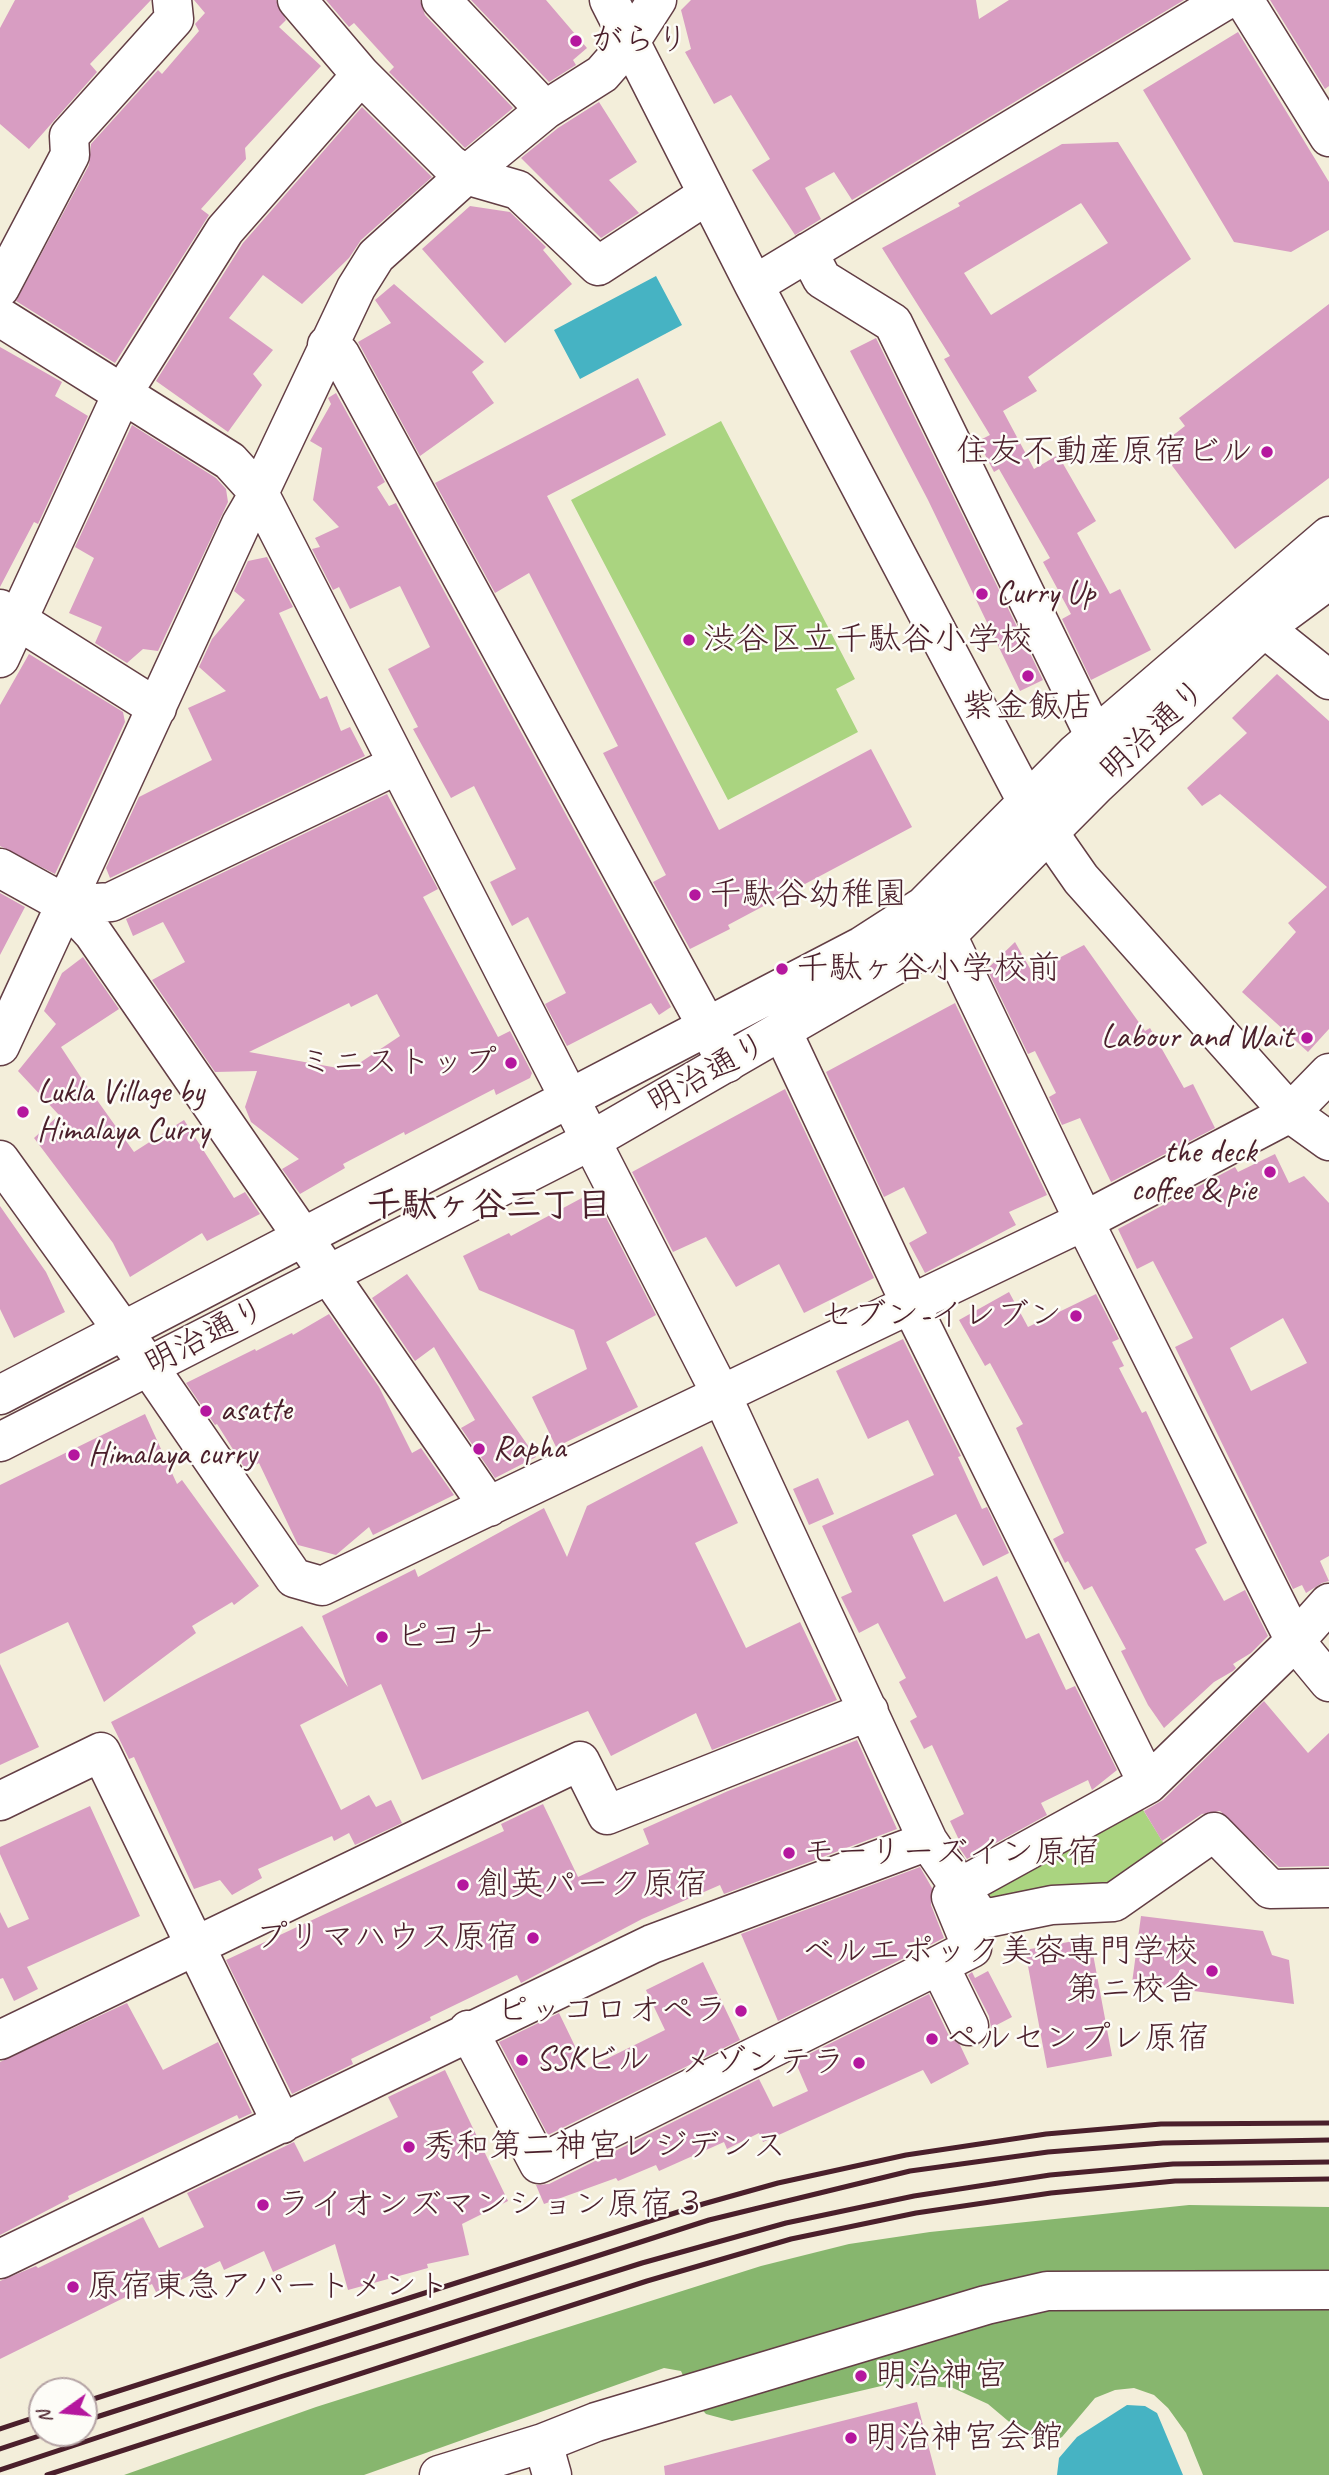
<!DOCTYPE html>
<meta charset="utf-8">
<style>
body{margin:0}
#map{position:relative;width:1329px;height:2475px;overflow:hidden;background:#f3eeda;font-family:Caveat,sans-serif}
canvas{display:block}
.north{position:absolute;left:28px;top:2377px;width:70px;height:70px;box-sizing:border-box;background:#fdfcf7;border:2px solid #b5a4a5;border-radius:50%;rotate:255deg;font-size:19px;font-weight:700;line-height:28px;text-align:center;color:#4a1f2b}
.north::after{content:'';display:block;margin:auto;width:24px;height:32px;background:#b5179e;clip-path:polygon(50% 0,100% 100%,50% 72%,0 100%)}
</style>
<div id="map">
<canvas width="1329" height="2475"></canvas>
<div class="north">N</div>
</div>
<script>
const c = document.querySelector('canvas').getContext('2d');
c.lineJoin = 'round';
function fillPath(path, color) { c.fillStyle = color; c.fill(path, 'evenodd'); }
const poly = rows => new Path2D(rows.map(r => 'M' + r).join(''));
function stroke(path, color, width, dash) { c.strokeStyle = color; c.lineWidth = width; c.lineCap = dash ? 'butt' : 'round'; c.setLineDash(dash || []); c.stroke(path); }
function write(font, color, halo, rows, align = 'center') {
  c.font = font + ' Caveat,"Klee One",sans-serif'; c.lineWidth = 5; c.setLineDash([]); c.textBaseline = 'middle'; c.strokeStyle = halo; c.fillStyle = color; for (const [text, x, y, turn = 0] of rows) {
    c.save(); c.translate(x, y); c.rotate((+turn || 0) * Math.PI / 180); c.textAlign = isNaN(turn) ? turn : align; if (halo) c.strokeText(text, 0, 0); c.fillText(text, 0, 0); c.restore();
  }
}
const green = poly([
 [721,421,855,679,836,689,858,732,728,800,571,500],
 [1137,1800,1169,1852,1122,1886,989,1907,975,1889]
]);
const forest = poly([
 [1189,2205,1329,2207,1329,2475,1203,2475,1186,2433,1168,2408,1154,2395,1134,2388,1115,2390,1095,2398,1062,2437,1052,2442,1039,2442,1020,2431,988,2404,953,2388,894,2383,732,2421,706,2414,695,2402,681,2371,664,2368,364,2475,124,2475,316,2407,761,2266,849,2244,930,2232]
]);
const water = poly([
 [656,276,682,325,580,379,554,330],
 [1127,2405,1145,2406,1157,2413,1183,2475,1057,2475,1059,2458,1077,2437]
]);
const building = poly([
 [15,0,151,0,90,64,97,72,29,149,0,124,0,28],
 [194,0,276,0,286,20,279,27,321,66,245,148,246,159,201,209,209,215,115,363,16,301,89,165,91,144,158,70,162,74,199,31,195,24,205,13],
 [326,0,420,0,425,15,513,108,465,148,389,72,394,67,354,23,349,27],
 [471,0,546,0,587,48,573,60,576,65,549,82],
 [691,0,976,0,979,19,1009,0,1184,0,852,200,834,172,805,188,821,219,795,235,752,170,770,159,731,95,714,104,685,52,691,49,681,10],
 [1270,0,1329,0,1329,86,1325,89],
 [1238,32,1329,182,1329,230,1291,252,1234,242,1143,90],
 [599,102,637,162,609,180,639,213,601,238,521,158,558,128],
 [362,107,432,177,361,240,349,258,302,304,263,275,229,318,273,350,253,374,262,385,228,432,156,381,243,243],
 [1118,142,1191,259,1028,377,1037,391,1003,411,1034,469,1058,455,1096,521,1077,533,1110,594,1120,589,1151,650,1091,680,1062,619,1071,614,1043,562,1050,558,999,469,994,472,978,441,990,435,944,359,950,356,882,248,960,206,958,203,1062,144],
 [1081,203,1108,243,991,315,964,273],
 [470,206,510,212,546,247,543,250,572,284,505,343,422,249],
 [394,284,484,362,472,372,494,403,420,456,358,342,391,323,375,300],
 [1329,304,1329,478,1235,549,1158,447,1185,426,1179,418],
 [876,338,1043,680,1020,691,928,500,850,351],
 [0,347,62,382,55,396,88,416,38,524,34,522,0,587],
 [638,378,666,435,547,496,719,830,871,749,912,827,728,925,730,929,690,949,653,882,666,875,603,753,618,746,529,573,495,593,435,483],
 [336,393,385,482,377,487,389,506,396,503,671,1007,659,1015,651,1003,567,1046,545,1004,566,993,528,917,512,926,490,882,516,869,474,786,451,798,413,729,418,727,388,669,430,647,400,586,350,609,339,587,333,590,312,549,320,547,315,538,339,527,313,500,322,448,310,441,331,404,328,398],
 [132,425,216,478,226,489,228,502,158,651,143,649,127,663,95,643,102,627,69,613,94,558,75,547],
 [267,557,293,607,279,613,320,699,327,696,341,731,350,727,365,756,110,878,106,868,139,797,212,760,188,708,226,691,199,667,212,639,245,600,234,591,248,561],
 [29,654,123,712,125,722,55,874,0,846,0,705],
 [1277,674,1329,721,1329,1029,1308,1052,1242,992,1296,932,1288,923,1327,887,1220,794,1202,806,1187,788,1247,733,1232,718],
 [387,794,438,889,423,897,498,1037,510,1031,532,1073,530,1078,496,1095,494,1089,405,1135,404,1132,343,1164,345,1168,300,1194,282,1169,299,1159,251,1122,245,1107,257,1071,215,1072,152,980,185,962,163,922,133,936,126,919],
 [377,994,400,1036,349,1070,249,1052,349,1003,351,1007],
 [0,893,25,907,0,955],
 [1015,942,1032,972,1084,945,1145,1031,1150,1028,1184,1088,1193,1084,1215,1128,1111,1182,1080,1118,1062,1125,1049,1097,1056,1093,1035,1051,1028,1054,987,969],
 [83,957,119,1009,61,1047,82,1079,134,1152,184,1120,234,1198,245,1192,260,1214,207,1241,202,1233,130,1277,113,1243,34,1138,59,1115,18,1071,56,1024,44,1011,62,973],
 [955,1003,1047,1195,1009,1212,1016,1225,925,1273,909,1243,927,1233,904,1187,884,1197,826,1072],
 [785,1089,874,1278,804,1313,779,1264,736,1287,706,1237,673,1252,632,1172],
 [1275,1154,1289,1183,1304,1176,1329,1203,1329,1556,1320,1561,1329,1581,1322,1583,1306,1593,1302,1585,1293,1589,1175,1347,1193,1338,1153,1261,1137,1269,1118,1229,1235,1167,1238,1172],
 [1283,1318,1307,1363,1251,1391,1230,1348],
 [593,1192,656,1315,606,1342,638,1407,556,1447,532,1397,587,1369,574,1330,479,1290,463,1256,509,1233,511,1236],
 [0,1206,46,1272,65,1312,14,1338,0,1309],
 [407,1274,435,1313,536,1457,495,1478,461,1428,475,1420,434,1347,415,1361,372,1298],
 [1009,1292,1028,1327,1096,1294,1119,1339,1112,1342,1124,1366,1119,1368,1142,1413,1146,1411,1207,1543,1195,1549,1224,1601,1245,1590,1268,1636,1251,1653,1233,1664,1236,1668,1233,1671,1214,1682,1164,1728,1148,1705,1121,1651,1126,1649,1092,1586,1084,1590,1068,1561,1065,1563,1053,1539,1064,1533,1016,1428,1023,1424,990,1363,985,1366,959,1320],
 [329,1314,379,1387,412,1453,421,1448,454,1495,373,1535,369,1527,336,1555,298,1545,259,1463,246,1470,217,1424,215,1425,186,1383,255,1349,256,1351,292,1333,293,1335],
 [903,1339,961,1456,958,1457,982,1509,987,1507,1009,1553,983,1566,956,1514,912,1535,944,1602,997,1576,1026,1639,1039,1633,1066,1690,1075,1686,1117,1770,1092,1790,1088,1780,1041,1803,1047,1815,967,1859,956,1843,960,1842,950,1821,964,1814,932,1745,924,1749,910,1721,917,1717,899,1682,906,1678,878,1623,859,1633,841,1597,852,1592,822,1526,934,1475,908,1420,868,1439,836,1371],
 [145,1414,177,1484,182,1480,259,1586,234,1605,232,1602,192,1626,196,1633,104,1702,68,1622,0,1654,0,1485],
 [702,1446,738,1523,695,1543,746,1648,800,1622,837,1700,712,1750,696,1713,611,1756,588,1711,422,1780,381,1684,300,1725,341,1810,369,1795,376,1807,391,1800,402,1823,355,1845,349,1833,334,1841,332,1836,258,1869,262,1878,232,1895,220,1880,194,1889,134,1757,129,1759,111,1722,302,1626,348,1687,322,1616,415,1569,418,1577,544,1508,567,1557,587,1506],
 [818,1478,834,1514,809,1525,793,1489],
 [0,1664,39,1747,0,1765],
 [1264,1701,1308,1753,1329,1733,1329,1866,1279,1867,1220,1811,1202,1814,1162,1841,1144,1811,1163,1800],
 [857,1740,897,1829,724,1894,720,1885,642,1919,521,1983,517,1975,430,2017,431,2020,351,2059,353,2064,292,2094,226,1960,504,1831,501,1824,543,1804,578,1877,649,1844,643,1829,728,1791],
 [90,1806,140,1916,27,1967,38,1989,14,2001,3,1978,0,1979,0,1912,8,1928,29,1919,0,1854,0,1847],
 [920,1867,932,1888,931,1905,944,1938,778,2021,741,1934],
 [1141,1916,1263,1931,1272,1955,1289,1960,1294,2004,1132,1983],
 [1090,1938,1112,2056,1047,2068,1025,1950],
 [703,1962,740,2040,548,2135,499,2042,559,2013,586,2069,665,2030,646,1990],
 [988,1971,1012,2017,991,2028,989,2016,968,1975,972,1972,975,1978],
 [929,1994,949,2036,960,2045,969,2064,931,2084,923,2070,763,2142,759,2133,727,2149,724,2142,659,2171,656,2165,618,2181,616,2178,544,2204,536,2185,549,2184,759,2079,773,2107,808,2091,795,2061],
 [127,2003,163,2070,218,2042,252,2113,239,2119,237,2115,68,2196,69,2199,0,2235,0,2062],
 [445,2070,508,2201,462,2224,469,2255,427,2264,428,2268,348,2290,335,2244,273,2272,264,2251,224,2270,220,2261,156,2292,152,2284,0,2359,0,2281,36,2266,38,2268,143,2217,159,2248,204,2227,187,2193,294,2142,304,2162,398,2117,388,2097],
 [917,2402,936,2475,665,2475,664,2466]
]);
const minor = poly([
 [297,0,361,75,450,164,466,175,518,190,598,266,707,195],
 [441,0,545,110],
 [609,0,754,285,1026,800,1081,879,1290,1113,1329,1141],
 [1244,0,1329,137],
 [808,252,822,279,893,323,1095,737],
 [754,285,1226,0],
 [0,288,70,155,69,136,174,19,172,0],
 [0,317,230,461,259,493,722,1396,928,1841,977,1913,988,1918,1052,1905,1114,1902,1214,1832,1270,1889,1329,1888],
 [327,345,340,354,727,1063],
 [0,609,157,708],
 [1264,628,1329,680],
 [0,658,122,394,225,230,361,75],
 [0,868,67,905,93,933,489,1507],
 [67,905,111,902,397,765],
 [947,935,1084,1221,1295,1641,1329,1682],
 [783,1033,910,1303,1148,1784],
 [0,1046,241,524,259,493,356,288,376,256,466,175,545,110,602,74,630,42,657,0],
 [0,1160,149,1367,294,1578,322,1586,1084,1221,1290,1113,1329,1073],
 [0,1801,101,1752,282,2124],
 [939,1965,969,2026],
 [468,2030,539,2164,939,1965,972,1948,951,1897,961,1887,1148,1784,1295,1641,1329,1603],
 [0,2040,580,1761,607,1815,869,1711],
 [0,2259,652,1944,928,1841],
 [543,2443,552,2475],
 [439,2475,543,2443,596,2422,986,2305,1047,2291,1329,2290]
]);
const major = poly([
 [0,1395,862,946,924,906,1076,753,1329,536],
 [0,1442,592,1140,947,935,1096,785,1264,628,1329,580]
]);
const rail = poly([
 [84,2402,703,2204,778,2183,906,2155,1046,2134,1161,2124,1329,2123],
 [84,2421,709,2220,910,2171,1048,2152,1163,2143,1329,2140],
 [0,2429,42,2415],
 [0,2449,48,2433],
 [0,2470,280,2377,642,2263,786,2223,914,2196,1050,2175,1173,2164,1329,2162],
 [47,2475,647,2281,791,2239,916,2213,1051,2193,1175,2181,1329,2179]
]);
const markers = [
 [576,41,7,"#b5179e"],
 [1267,452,7,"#b5179e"],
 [982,594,7,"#b5179e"],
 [689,640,7,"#b5179e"],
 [1028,676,7,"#b5179e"],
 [695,895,7,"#b5179e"],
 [782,969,7,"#b5179e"],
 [1307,1038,7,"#b5179e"],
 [511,1063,7,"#b5179e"],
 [23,1112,7,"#b5179e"],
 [1270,1172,7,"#b5179e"],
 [1076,1316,7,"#b5179e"],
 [206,1411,7,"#b5179e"],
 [479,1449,7,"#b5179e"],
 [74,1455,7,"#b5179e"],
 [382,1637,7,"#b5179e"],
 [789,1853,7,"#b5179e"],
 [463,1885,7,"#b5179e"],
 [533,1938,7,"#b5179e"],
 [1212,1971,7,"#b5179e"],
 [741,2011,7,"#b5179e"],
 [932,2039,7,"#b5179e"],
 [522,2060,7,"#b5179e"],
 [859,2063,7,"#b5179e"],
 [409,2147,7,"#b5179e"],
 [263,2205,7,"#b5179e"],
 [73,2287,7,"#b5179e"],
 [861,2376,7,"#b5179e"],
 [851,2438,7,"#b5179e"]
];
const poiNames = [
 ["がらり",590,41],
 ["住友不動産原宿ビル",1253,452,"right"],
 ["Curry Up",996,594],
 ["渋谷区立千駄谷小学校",703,640],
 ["紫金飯店",1028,707,"center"],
 ["千駄谷幼稚園",709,895],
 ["千駄ヶ谷小学校前",796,969],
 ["Labour and Wait",1293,1038,"right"],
 ["ミニストップ",497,1063,"right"],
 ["Lukla Village by",37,1093],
 ["Himalaya Curry",37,1131],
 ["the deck",1256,1153,"right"],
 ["coffee & pie",1256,1191,"right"],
 ["セブン-イレブン",1062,1316,"right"],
 ["asatte",220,1411],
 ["Rapha",493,1449],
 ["Himalaya curry",88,1455],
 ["ピコナ",396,1637],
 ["モーリーズイン原宿",803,1853],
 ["創英パーク原宿",477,1885],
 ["プリマハウス原宿",519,1938,"right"],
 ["ベルエポック美容専門学校",1198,1952,"right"],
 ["第ニ校舎",1198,1990,"right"],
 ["ピッコロオペラ",727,2011,"right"],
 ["ペルセンプレ原宿",946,2039],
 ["SSKビル",536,2060],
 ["メゾンテラ",845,2063,"right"],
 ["秀和第二神宮レジデンス",423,2147],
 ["ライオンズマンション原宿３",277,2205],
 ["原宿東急アパートメント",87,2287],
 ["明治神宮",875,2376],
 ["明治神宮会館",865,2438]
];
const streetNames = [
 ["明治通り",1154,731,-43],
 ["明治通り",708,1074,-29],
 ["明治通り",206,1337,-27]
];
const neighbourhoodNames = [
 ["千駄ヶ谷三丁目",489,1207]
];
fillPath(green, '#aad480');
fillPath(forest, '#87b66e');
fillPath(water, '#46b3c3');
fillPath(building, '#d89dc2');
stroke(minor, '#633e45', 41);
stroke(major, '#633e45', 41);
stroke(minor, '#fff', 38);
stroke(major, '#fff', 38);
stroke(rail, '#4a1f2b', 5);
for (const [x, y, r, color] of markers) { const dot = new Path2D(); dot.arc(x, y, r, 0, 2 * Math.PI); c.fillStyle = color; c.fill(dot); stroke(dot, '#fdfcf7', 2.5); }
write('33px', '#4a1f2b', '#fdfcf7', poiNames, 'left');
write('33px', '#4a1f2b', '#fdfcf7', streetNames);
write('bold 35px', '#4a1f2b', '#fdfcf7', neighbourhoodNames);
</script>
